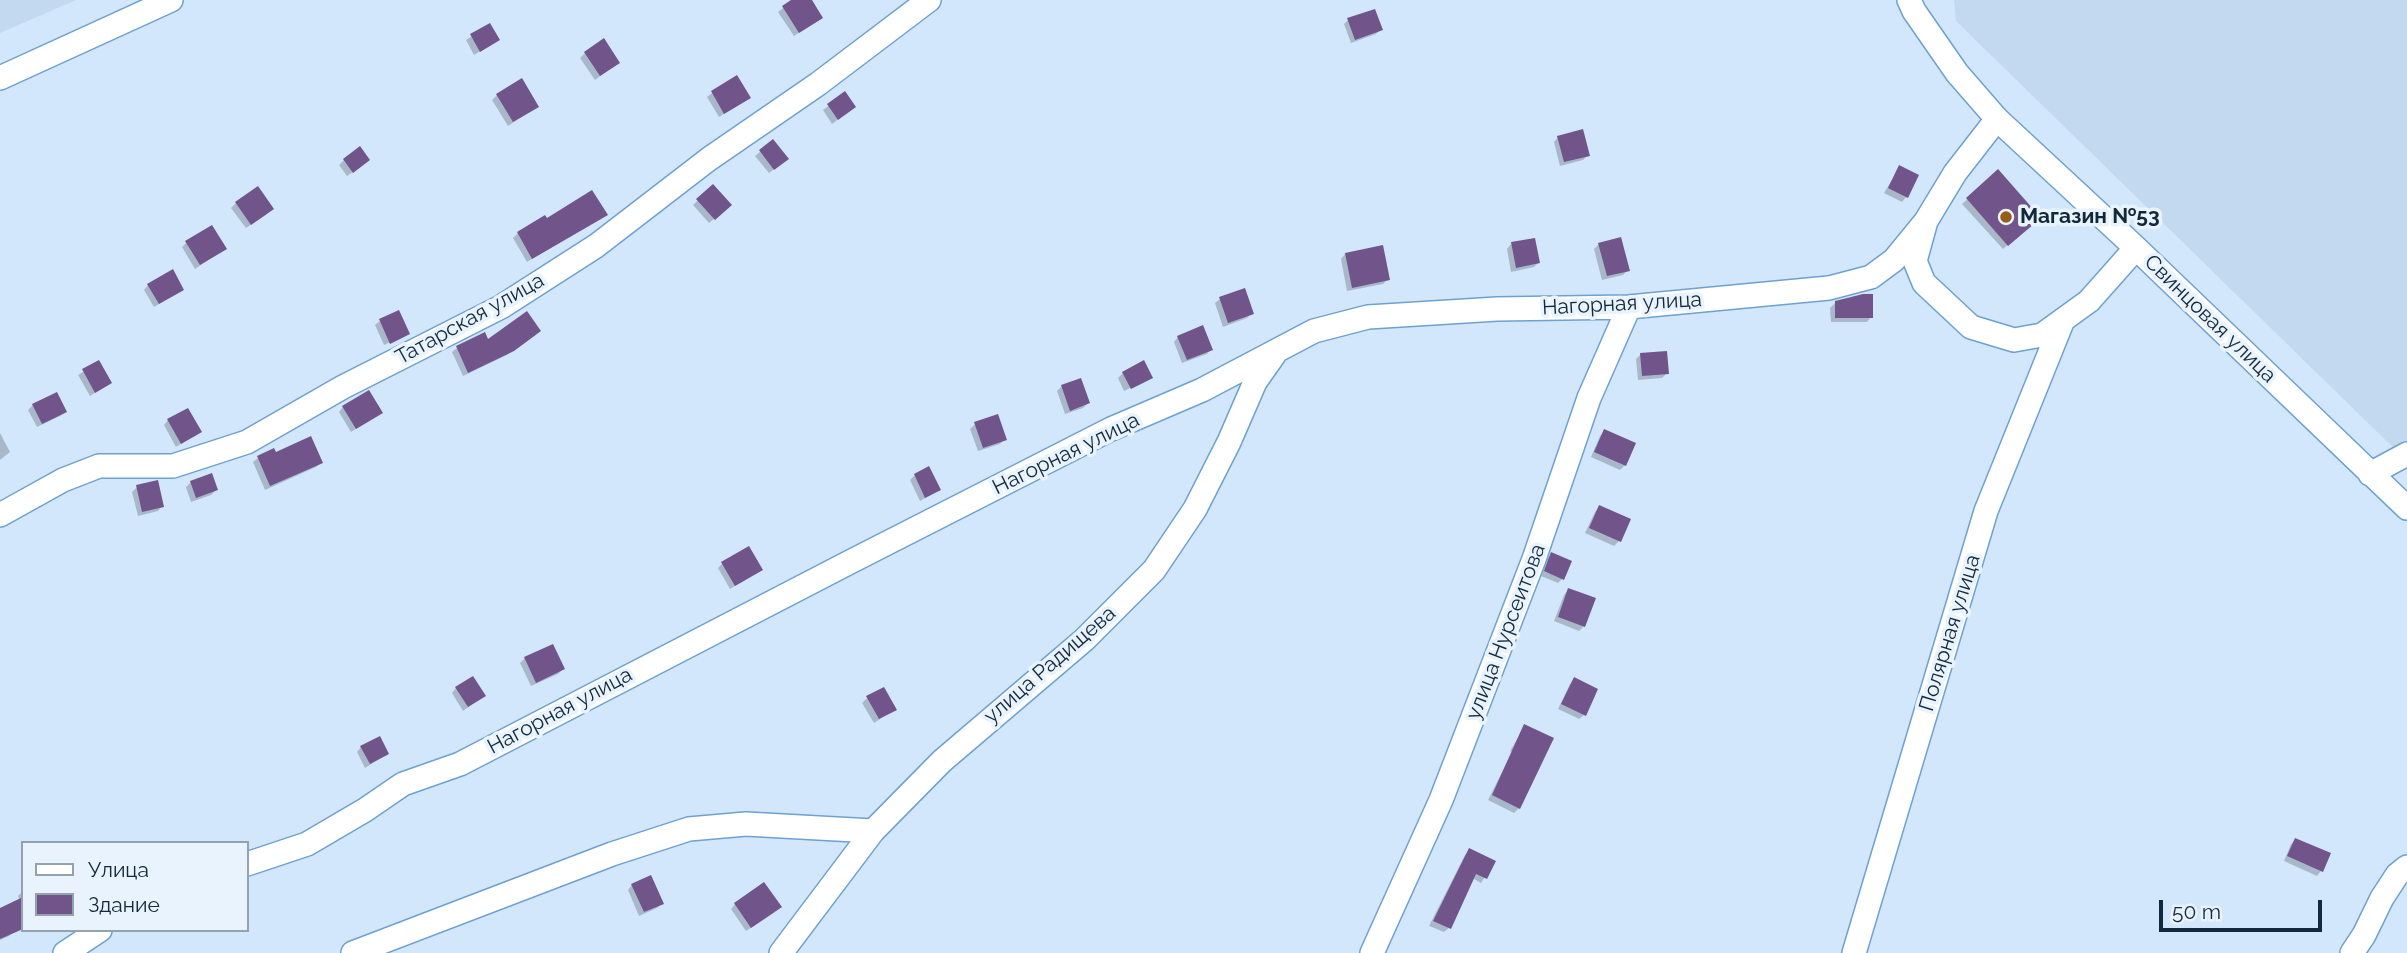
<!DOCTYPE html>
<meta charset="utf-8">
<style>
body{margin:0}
#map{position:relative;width:2407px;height:953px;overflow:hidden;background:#d2e7fb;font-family:Raleway,sans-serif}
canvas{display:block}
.legend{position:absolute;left:21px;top:841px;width:228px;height:91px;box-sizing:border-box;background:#e8f3fd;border:2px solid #93a2af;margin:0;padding:9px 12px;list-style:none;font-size:21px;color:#13283b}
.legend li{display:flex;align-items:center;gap:14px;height:35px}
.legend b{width:35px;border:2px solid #93a2af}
.scale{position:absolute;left:2159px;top:900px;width:163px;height:32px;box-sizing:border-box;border:4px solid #13283b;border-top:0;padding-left:9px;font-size:21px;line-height:24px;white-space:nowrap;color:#13283b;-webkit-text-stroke:5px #e8f3fd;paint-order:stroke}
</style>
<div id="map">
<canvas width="2407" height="953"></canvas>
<ul class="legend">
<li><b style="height:9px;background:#fff"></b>Улица</li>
<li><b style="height:19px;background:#70548a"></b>Здание</li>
</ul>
<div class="scale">50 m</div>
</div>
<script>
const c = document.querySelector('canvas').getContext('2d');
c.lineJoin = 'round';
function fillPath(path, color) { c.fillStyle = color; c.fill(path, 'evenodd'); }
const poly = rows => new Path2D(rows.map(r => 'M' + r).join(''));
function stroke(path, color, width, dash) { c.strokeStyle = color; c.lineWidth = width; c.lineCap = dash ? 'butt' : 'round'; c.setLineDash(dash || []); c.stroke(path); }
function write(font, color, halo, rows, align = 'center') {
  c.font = font + ' Raleway,sans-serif'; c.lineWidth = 7; c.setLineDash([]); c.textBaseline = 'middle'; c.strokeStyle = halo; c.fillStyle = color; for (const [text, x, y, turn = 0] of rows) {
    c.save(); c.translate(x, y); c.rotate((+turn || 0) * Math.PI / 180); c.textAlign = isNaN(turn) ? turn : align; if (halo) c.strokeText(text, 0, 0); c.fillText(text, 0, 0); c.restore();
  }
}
const built = poly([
 [0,0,76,0,0,33],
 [1954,0,2407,0,2407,461,1956,21]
]);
const shadow = poly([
 [794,0,810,0,821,18,794,36,778,12],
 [1348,20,1381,29,1376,34,1351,43,1344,24],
 [490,25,498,40,474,55,466,40],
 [585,53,618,63,595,80,580,58],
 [712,93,749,98,719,117,707,97],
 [844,94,854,107,832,124,823,110],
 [497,95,537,107,508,126,492,100],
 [1558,137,1588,155,1583,160,1560,166,1554,142],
 [773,141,782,163,769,173,755,156],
 [344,160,363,165,347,176,339,165],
 [1899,168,1906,197,1902,202,1884,193],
 [1998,172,2034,222,2003,249,1962,204],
 [698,200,725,210,709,223,693,205],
 [236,203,267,214,246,228,231,208],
 [606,215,527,262,513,238,518,233],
 [187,242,224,249,195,269,182,247],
 [1511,244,1538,263,1534,267,1511,272,1507,249],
 [1599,244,1628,270,1623,275,1602,280,1594,249],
 [1345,254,1388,279,1383,284,1347,291,1341,259],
 [148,285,182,290,154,307,144,290],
 [1220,299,1252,313,1247,318,1223,327,1215,303],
 [1835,303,1871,317,1867,322,1831,322,1830,308],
 [380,321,408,334,384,345,375,325],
 [484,335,487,342,535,335,507,355,463,376,452,352,457,348],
 [1178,337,1211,349,1207,354,1182,363,1174,342],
 [1641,354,1667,373,1662,378,1638,380,1636,359],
 [99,362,110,383,90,396,78,375],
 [1123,373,1151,378,1124,391,1118,378],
 [1062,386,1088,403,1083,408,1065,414,1057,391],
 [33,405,65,412,60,416,37,427,28,410],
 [343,407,381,413,351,432,339,412],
 [168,420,200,431,176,447,164,425],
 [975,424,1005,439,1000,444,978,451,970,429],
 [1605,431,1625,465,1620,470,1591,457,1600,436],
 [0,433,10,452,0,460],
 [274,451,275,454,321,462,316,467,265,490,253,462,258,458],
 [915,475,939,490,920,501,910,480],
 [191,482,216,490,211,495,191,502,186,487],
 [137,487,162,506,158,511,138,516,132,492],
 [1599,507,1619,541,1614,546,1585,533,1595,512],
 [1551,554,1562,579,1558,583,1541,576,1547,559],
 [723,563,761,570,730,589,718,568],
 [1568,590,1584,626,1579,631,1554,621,1564,595],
 [525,658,563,669,558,674,531,686,520,663],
 [1575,680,1584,715,1579,719,1558,709,1570,684],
 [456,688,483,696,463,711,452,693],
 [867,698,895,709,874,723,862,703],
 [1525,726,1519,808,1514,813,1488,800,1512,752,1510,751],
 [361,747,387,754,365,768,357,752],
 [2295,840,2321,871,2317,876,2284,861,2291,844],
 [1470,850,1494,862,1481,883,1472,878,1449,928,1444,932,1429,926,1465,855],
 [632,885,662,904,657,908,639,916,628,890],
 [23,891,23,919,9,936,0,940,0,910,20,901,18,896],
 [735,904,775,912,746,931,731,909]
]);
const building = poly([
 [791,0,812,0,823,18,799,33,782,6],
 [1375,9,1383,30,1355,40,1347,18],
 [490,23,500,40,480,52,470,34],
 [604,38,620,63,600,76,584,52],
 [737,75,751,98,724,114,711,91],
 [522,78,539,107,513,122,496,94],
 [845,91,856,107,838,120,827,104],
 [1583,129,1590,156,1564,162,1557,136],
 [773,139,789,159,774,170,759,150],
 [360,146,370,160,353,173,343,159],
 [1899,165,1919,175,1908,198,1888,188],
 [1998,169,2041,218,2008,246,1966,198],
 [713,184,732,205,715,220,696,199],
 [258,186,274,209,251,225,235,202],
 [592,190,608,215,532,259,517,232,545,215,547,218],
 [212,225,227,249,200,265,185,241],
 [1621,237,1630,271,1607,276,1598,243],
 [1535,238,1540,263,1516,268,1511,242],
 [1383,245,1390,280,1352,288,1345,253],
 [173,269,184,290,159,304,147,284],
 [1245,288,1254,314,1228,323,1219,297],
 [1863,294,1873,294,1873,318,1835,318,1835,301],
 [399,310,410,334,390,344,379,319],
 [527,311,541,331,514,351,468,373,456,346,485,332,488,339],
 [1203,325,1213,350,1187,360,1177,336],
 [1667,351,1669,374,1642,376,1640,353],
 [99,360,112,383,95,393,82,369],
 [1144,360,1153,378,1131,389,1122,372],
 [1081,378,1090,403,1070,411,1061,385],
 [369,390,383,413,356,429,342,406],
 [57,392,67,412,42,424,32,404],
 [188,408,202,432,181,444,167,419],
 [998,414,1007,440,983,448,974,422],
 [1604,429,1636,443,1626,466,1594,452],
 [311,436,323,463,270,486,257,456,274,448,276,452],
 [929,466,941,490,925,498,914,474],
 [212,473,218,490,196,498,190,481],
 [158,480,164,507,142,512,136,485],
 [1599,505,1631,519,1621,542,1589,528],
 [749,546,763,570,735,586,721,562],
 [1551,552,1572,561,1564,580,1544,571],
 [1568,588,1596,598,1585,627,1558,617],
 [553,644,565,669,536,683,524,657],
 [473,676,486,696,468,707,455,687],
 [1574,677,1598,689,1586,716,1561,704],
 [884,687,897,710,879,719,866,696],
 [1524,724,1554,738,1520,809,1492,795],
 [380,736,389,754,370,764,360,746],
 [2295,838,2331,853,2323,872,2287,856],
 [1469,848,1496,861,1487,879,1476,874,1451,929,1433,921],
 [651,875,664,904,644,912,631,884],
 [764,882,782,907,751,928,734,903],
 [23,897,23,929,0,939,0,908]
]);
const minor = poly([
 [1909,0,1914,11,1957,73,1997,119,2136,248,2407,508],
 [0,78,171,0],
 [1997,119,1955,173,1926,221,1915,261,1924,283,1971,327,2014,340,2042,335,2089,301,2136,248],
 [2370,474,2407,454],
 [0,515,63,480,99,466,173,466,247,442,343,387,501,307,596,246,709,159,818,84,929,0],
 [247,864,307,844,365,810,403,784,460,764,850,562,1111,429,1202,390,1314,331,1368,317,1497,309,1629,307,1829,288,1871,277,1894,260,1926,221],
 [65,953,100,930],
 [353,953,612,854,689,829,746,824,873,831],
 [781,953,873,831,942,761,1084,640,1154,570,1195,509,1229,442,1255,382,1274,355],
 [1372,953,1441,800,1534,559,1589,398,1629,307],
 [1854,953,1986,511,2063,320],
 [2352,953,2364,935,2382,898,2397,875,2407,867]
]);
const markers = [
 [2006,217,7,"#955e16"]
];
const poiNames = [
 ["Магазин №53",2020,217]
];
const streetNames = [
 ["Нагорная улица",1622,304,-3],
 ["Татарская улица",470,319,-29],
 ["Свинцовая улица",2210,319,44],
 ["Нагорная улица",1066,454,-26],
 ["улица Нурсеитова",1506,632,-69],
 ["Полярная улица",1950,633,-73],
 ["улица Радищева",1050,665,-41],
 ["Нагорная улица",560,711,-28]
];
fillPath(built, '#c2d9f0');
fillPath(shadow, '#0003');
fillPath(building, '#70548a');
stroke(minor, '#6ea1d1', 26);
stroke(minor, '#fff', 23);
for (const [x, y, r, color] of markers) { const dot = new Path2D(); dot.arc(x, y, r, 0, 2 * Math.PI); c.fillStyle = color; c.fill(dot); stroke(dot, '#e8f3fd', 2.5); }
write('bold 21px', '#13283b', '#e8f3fd', poiNames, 'left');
write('21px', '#13283b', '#e8f3fd', streetNames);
</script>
